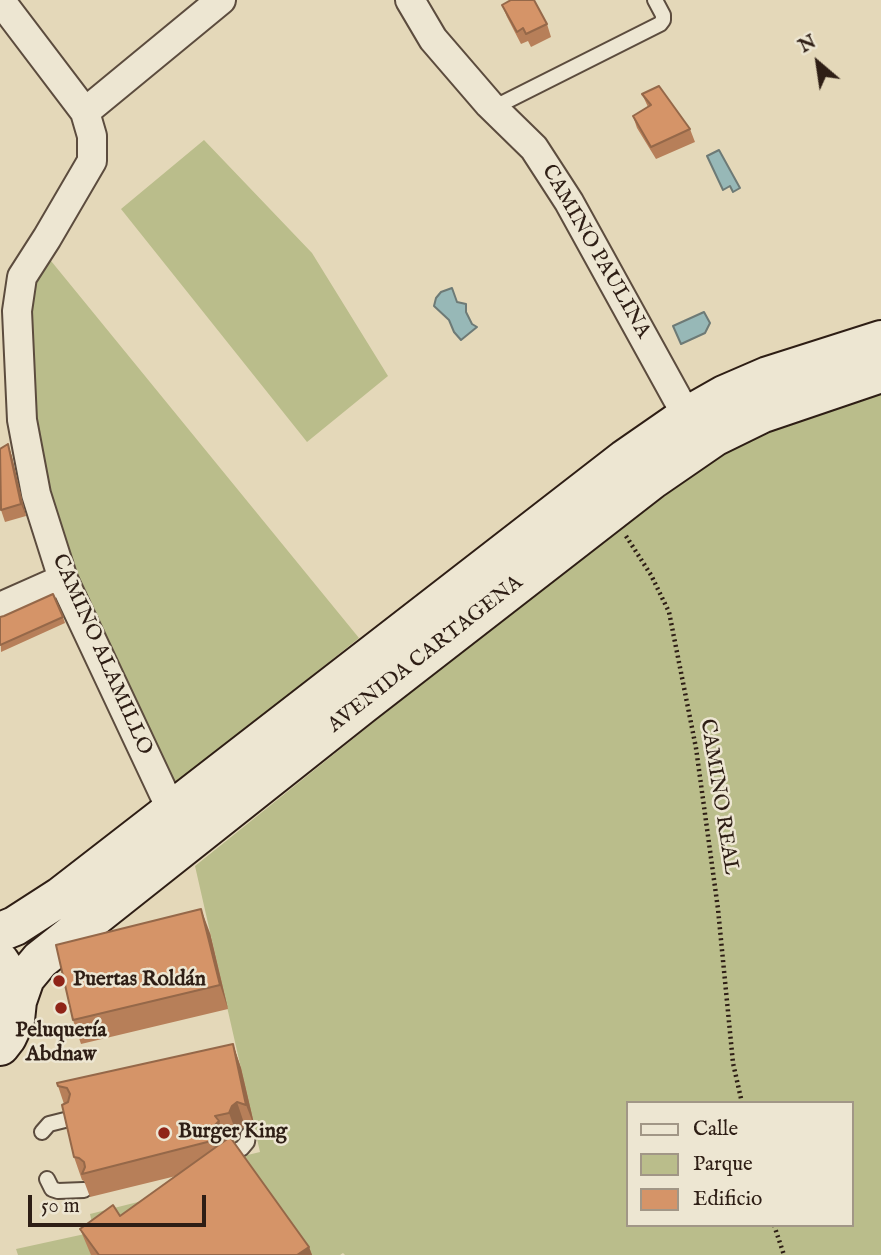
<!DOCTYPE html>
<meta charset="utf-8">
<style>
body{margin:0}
#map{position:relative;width:881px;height:1255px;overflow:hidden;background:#e4d8b9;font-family:"IM FELL English",serif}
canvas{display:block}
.legend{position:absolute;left:626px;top:1101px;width:228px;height:126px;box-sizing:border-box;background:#ede6d2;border:2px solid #a19686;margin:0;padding:9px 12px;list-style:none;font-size:21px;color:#2e1e15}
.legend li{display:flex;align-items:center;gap:14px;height:35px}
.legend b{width:35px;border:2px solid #a19686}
.north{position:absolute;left:783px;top:28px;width:70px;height:70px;-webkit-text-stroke:5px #ede6d2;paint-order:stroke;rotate:331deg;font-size:19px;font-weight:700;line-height:28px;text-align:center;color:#2e1e15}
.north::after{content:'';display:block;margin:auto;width:24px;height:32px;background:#2e1e15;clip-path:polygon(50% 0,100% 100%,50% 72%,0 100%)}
.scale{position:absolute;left:28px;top:1195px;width:178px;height:32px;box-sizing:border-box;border:4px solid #2e1e15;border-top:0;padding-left:9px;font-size:21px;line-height:24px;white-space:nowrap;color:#2e1e15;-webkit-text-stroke:5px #ede6d2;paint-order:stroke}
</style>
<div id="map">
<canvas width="881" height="1255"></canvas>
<ul class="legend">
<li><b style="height:9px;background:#ede6d2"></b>Calle</li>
<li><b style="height:19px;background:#babd8b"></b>Parque</li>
<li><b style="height:19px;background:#d59468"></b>Edificio</li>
</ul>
<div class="north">N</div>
<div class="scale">50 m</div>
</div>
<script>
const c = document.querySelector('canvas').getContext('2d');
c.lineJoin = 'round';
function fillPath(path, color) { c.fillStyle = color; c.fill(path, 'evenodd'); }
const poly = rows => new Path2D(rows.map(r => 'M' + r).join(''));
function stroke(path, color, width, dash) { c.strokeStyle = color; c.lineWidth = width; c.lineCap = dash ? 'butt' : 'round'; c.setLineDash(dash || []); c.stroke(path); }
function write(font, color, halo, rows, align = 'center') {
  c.font = font + ' "IM FELL English",serif'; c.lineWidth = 5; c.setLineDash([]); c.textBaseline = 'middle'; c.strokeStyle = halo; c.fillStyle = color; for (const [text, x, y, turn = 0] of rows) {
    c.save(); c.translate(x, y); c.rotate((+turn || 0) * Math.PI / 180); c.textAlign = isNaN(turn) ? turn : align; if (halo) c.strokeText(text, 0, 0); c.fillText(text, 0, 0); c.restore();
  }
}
const green = poly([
 [204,140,312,253,388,376,307,442,121,209],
 [47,256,359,638,220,749,178,787,107,653,45,489,32,401,31,303,34,282],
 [881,394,881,1255,345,1255,343,1253,340,1255,18,1255,16,1249,94,1232,90,1214,194,1188,190,1169,260,1152,195,866,512,611,722,453,794,422],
 [627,1103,851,1103,851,1225,627,1225]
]);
const water = poly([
 [719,150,740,188,733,192,730,186,723,190,707,156,719,150],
 [452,288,457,302,466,304,466,312,472,324,477,327,461,340,454,332,449,320,434,306,436,298,441,292,452,288],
 [704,312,710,323,705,333,681,344,673,326,704,312]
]);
const path = poly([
 [626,536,651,575,669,612,696,748,718,909,733,1063,742,1103],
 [774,1225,784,1255]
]);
const lane = poly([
 [493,108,660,24,663,20,663,15,655,0],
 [42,1132,49,1124,69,1119],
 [231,1154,242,1148,247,1142,248,1135],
 [47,1179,52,1189,58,1191,84,1190]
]);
const street = poly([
 [0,0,85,112,92,136,92,161,47,238,22,277,17,311,22,420,36,494,63,579,172,811],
 [410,0,433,39,489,104,534,148,569,202,687,416],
 [85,112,221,0],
 [0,607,63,579]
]);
const secondary = poly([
 [0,932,15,926,60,897,625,459,687,416,724,395,768,376,881,340],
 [0,962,13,982,17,1001,15,1020,7,1037,0,1046],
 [17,1001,25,978,40,960,363,704,653,479,714,437,763,413,881,373]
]);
const wall = poly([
 [502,5,547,24,551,37,531,47,528,41,521,44,507,17],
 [642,94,690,129,695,142,656,159,637,128,633,116,648,107],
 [8,444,12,457,26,516,5,522,0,507],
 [4,616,63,617,65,623,1,652,0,617],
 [210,933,228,1009,81,1044,73,1020],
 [233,1044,241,1068,255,1128,245,1126,240,1130,238,1137,231,1138,309,1247,312,1255,91,1255,80,1229,120,1216,176,1176,90,1197,84,1181,82,1180,74,1157,64,1104,57,1083]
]);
const shadedWall = poly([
 [8,444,12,457,26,516,21,504],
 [201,909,210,933,228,1009,220,985],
 [233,1044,241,1068,255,1128,246,1105],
 [237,1102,245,1126,240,1130,238,1137,229,1113,232,1106],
 [219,1121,228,1145,223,1150,219,1139,213,1131,215,1125],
 [309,1247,312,1255,297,1255]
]);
const building = poly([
 [511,0,534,0,547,24,526,34,523,28,517,32,502,5,511,0],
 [659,86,690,129,651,147,633,116,651,105,642,94,659,86],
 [8,444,21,504,1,510,0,449,8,444],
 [53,594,63,617,0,645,0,617,4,616,53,594],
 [201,909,220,985,73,1020,56,945,201,909],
 [233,1044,246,1105,237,1102,232,1106,229,1113,215,1116,219,1121,215,1125,213,1131,219,1139,82,1174,85,1167,84,1162,79,1158,74,1157,62,1105,68,1102,70,1094,67,1088,58,1086,57,1083,233,1044],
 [230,1137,309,1247,297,1255,99,1255,80,1229,113,1205,120,1216,230,1137]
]);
const markers = [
 [59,981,7,"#8f2418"],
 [61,1008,7,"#8f2418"],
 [164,1133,7,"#8f2418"]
];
const streetNames = [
 ["CAMINO PAULINA",595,252,60],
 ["CAMINO ALAMILLO",101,655,66],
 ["AVENIDA CARTAGENA",426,655,-38],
 ["CAMINO REAL",718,797,81]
];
const poiNames = [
 ["Puertas Roldán",73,981],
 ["Peluquería",61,1032,"center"],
 ["Abdnaw",61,1056,"center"],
 ["Burger King",178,1133]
];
fillPath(green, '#babd8b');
fillPath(water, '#97b8b7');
stroke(water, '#6d7a76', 2);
stroke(lane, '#5c4c3e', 18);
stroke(street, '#5c4c3e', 32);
stroke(secondary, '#2e1e15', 42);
stroke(path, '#2e1e15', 4.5, [2, 3.5]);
stroke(lane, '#ede6d2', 14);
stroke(street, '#ede6d2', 28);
stroke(secondary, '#ede6d2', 38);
fillPath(wall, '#b77f59');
fillPath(shadedWall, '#956849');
fillPath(building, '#d59468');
stroke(building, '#956849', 2);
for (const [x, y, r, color] of markers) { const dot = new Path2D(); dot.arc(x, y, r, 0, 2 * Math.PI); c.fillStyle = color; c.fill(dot); stroke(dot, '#ede6d2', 2.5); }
write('21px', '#2e1e15', '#ede6d2', streetNames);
write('bold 21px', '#2e1e15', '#ede6d2', poiNames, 'left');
</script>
